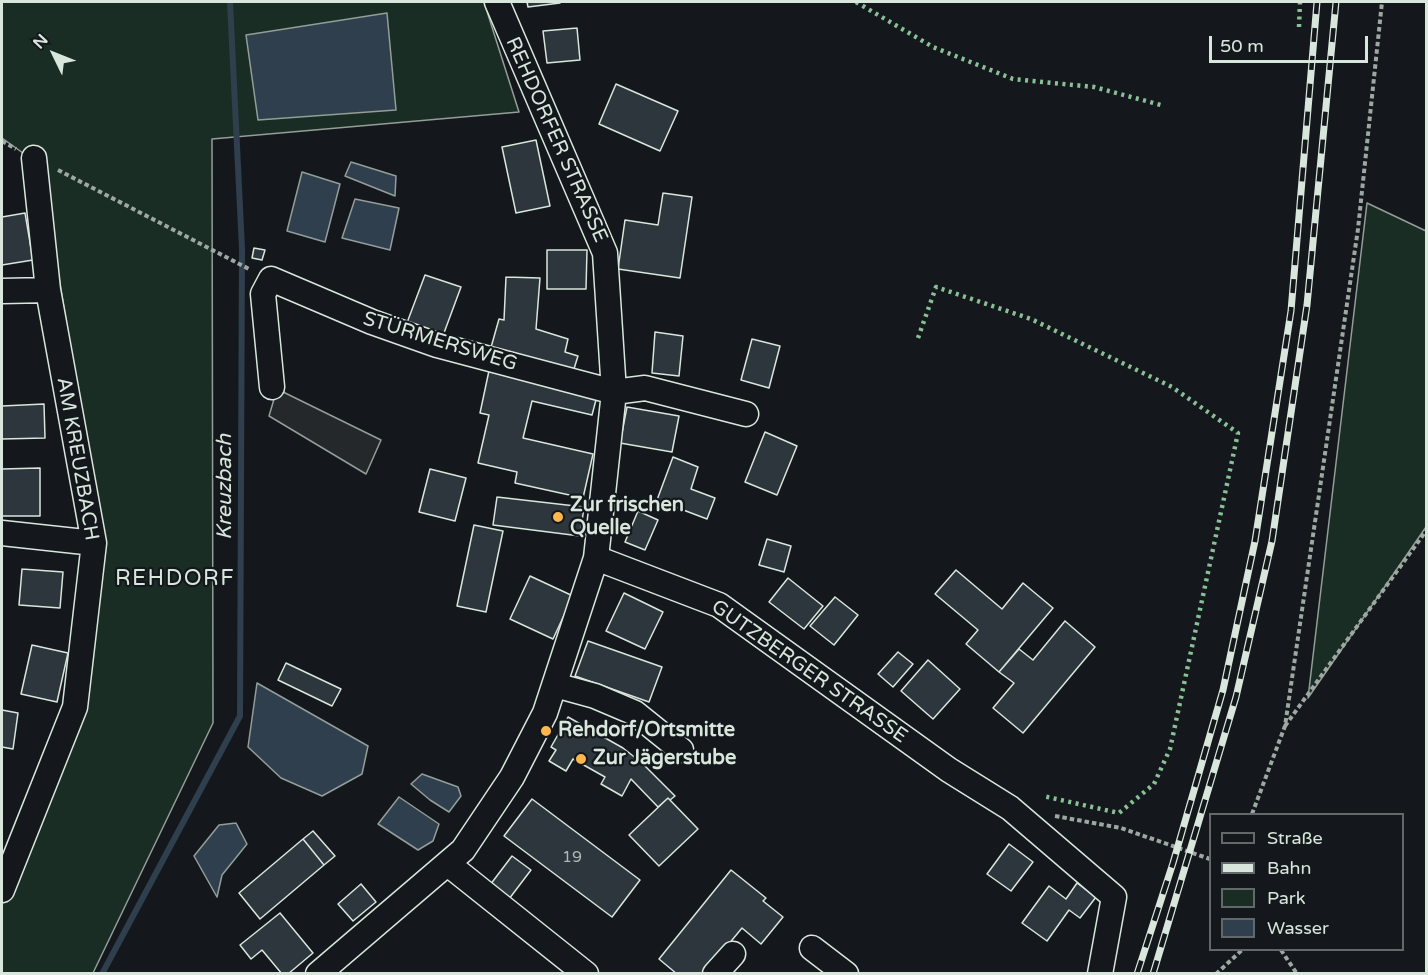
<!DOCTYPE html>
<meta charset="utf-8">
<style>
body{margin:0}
#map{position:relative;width:1428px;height:975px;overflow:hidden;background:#14181c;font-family:"Varela Round",sans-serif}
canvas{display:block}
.frame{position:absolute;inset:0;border:3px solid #d8e6dc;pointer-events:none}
.legend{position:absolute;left:1209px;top:813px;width:195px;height:138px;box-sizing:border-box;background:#14181c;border:2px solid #626a69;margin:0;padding:8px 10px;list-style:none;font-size:18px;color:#d8e6dc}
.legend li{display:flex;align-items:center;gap:12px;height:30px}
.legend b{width:30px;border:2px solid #626a69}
.north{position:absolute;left:24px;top:24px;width:60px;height:60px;-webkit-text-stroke:4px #14181c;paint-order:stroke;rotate:313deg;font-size:16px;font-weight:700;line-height:24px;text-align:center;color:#d8e6dc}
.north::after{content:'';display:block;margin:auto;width:21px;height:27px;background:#d8e6dc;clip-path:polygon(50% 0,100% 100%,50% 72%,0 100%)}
.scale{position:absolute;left:1209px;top:36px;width:159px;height:27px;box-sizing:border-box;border:3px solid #d8e6dc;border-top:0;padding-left:8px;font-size:18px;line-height:21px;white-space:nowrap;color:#d8e6dc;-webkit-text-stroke:4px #14181c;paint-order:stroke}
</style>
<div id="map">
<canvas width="1428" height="975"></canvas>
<div class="frame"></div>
<ul class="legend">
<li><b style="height:8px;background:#14181c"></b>Straße</li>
<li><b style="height:8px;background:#d8e6dc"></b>Bahn</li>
<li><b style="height:16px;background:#1a2d24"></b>Park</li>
<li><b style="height:16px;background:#2f3f4d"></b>Wasser</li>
</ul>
<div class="north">N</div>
<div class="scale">50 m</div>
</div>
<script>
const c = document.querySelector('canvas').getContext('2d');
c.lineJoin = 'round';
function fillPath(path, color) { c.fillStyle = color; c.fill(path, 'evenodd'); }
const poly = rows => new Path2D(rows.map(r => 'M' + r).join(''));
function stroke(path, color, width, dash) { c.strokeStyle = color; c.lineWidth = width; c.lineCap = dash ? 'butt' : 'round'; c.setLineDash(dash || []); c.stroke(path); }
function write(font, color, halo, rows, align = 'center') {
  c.font = font + ' "Varela Round",sans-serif'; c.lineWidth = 4.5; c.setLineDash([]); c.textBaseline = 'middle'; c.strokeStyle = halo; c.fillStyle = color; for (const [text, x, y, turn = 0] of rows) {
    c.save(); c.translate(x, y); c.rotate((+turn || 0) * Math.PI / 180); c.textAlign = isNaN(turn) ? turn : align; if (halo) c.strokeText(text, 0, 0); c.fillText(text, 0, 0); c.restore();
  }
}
const green = poly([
 [2,2,484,2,519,112,212,139,213,723,93,973,2,973,2,905,81,703,103,549,41,166,2,138,2,2],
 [1367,203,1426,231,1426,527,1308,698,1367,203]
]);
const parking = poly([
 [277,389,381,440,366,474,269,416,277,389]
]);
const water = poly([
 [387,13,396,110,258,120,246,35,387,13],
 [351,162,396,176,395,196,345,176,351,162],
 [302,172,340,184,325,242,287,231,302,172],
 [355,199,399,208,390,250,342,238,355,199],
 [257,683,368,746,362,774,322,796,281,778,248,747,257,683],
 [422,774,458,787,461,796,449,812,430,800,411,784,422,774],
 [399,797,439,824,433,841,418,850,378,824,399,797],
 [236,823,247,844,222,875,217,897,194,856,219,825,236,823]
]);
const stream = poly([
 [102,974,240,716,242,249,230,2]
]);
const building = poly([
 [527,2,560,2,560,3,528,7,527,2],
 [577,28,580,60,547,63,543,31,577,28],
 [616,84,678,111,660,151,599,124,616,84],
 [536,140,550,206,516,213,502,147,536,140],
 [663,193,692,197,680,278,618,269,625,220,658,225,663,193],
 [25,213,33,260,2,265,2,217,25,213],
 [254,248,265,250,262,260,252,258,254,248],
 [547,250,587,250,586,289,547,289,547,250],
 [425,275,461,287,441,341,405,328,425,275],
 [506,277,540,278,536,329,568,339,565,352,578,356,573,372,490,351,499,319,504,320,506,277],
 [655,332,683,336,679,376,652,373,655,332],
 [752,339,780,346,769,388,741,380,752,339],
 [490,366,597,396,592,415,532,401,523,438,593,454,583,498,515,483,517,472,478,463,489,415,480,413,490,366],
 [44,404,45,438,2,439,2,406,44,404],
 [627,407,679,416,672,452,620,443,627,407],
 [765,432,797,446,777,495,745,482,765,432],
 [673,457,698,467,691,489,715,498,707,519,657,500,673,457],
 [40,468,40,516,2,516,2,469,40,468],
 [430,469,466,478,455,521,419,512,430,469],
 [497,497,584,507,580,536,493,525,497,497],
 [638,511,658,520,645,550,625,542,638,511],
 [474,525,503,531,486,612,457,606,474,525],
 [767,539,791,546,784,572,759,565,767,539],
 [22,569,63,572,60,608,19,605,22,569],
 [956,570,1002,609,1023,583,1053,608,999,672,966,644,978,630,935,594,956,570],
 [530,576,573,596,553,639,510,619,530,576],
 [788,578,823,606,804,629,769,602,788,578],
 [624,593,663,612,645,649,606,631,624,593],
 [835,597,858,615,834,645,810,626,835,597],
 [1065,621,1095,647,1023,733,993,708,1014,683,999,672,1019,649,1033,660,1065,621],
 [588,641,662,667,649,702,575,676,588,641],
 [32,645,68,653,57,702,21,694,32,645],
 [898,652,913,664,893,687,878,674,898,652],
 [928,660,960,689,933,719,901,691,928,660],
 [286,663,341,689,332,706,278,680,286,663],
 [2,710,18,713,13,749,2,747,2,710],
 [568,717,623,748,642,763,675,796,670,800,668,798,658,807,631,779,622,796,601,784,605,777,573,759,566,771,549,761,556,750,551,747,568,717],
 [668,798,698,829,659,866,629,835,668,798],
 [532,799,640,880,612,917,504,836,532,799],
 [313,831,335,856,324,865,303,839,313,831],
 [303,839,324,865,260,919,239,893,303,839],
 [1009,844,1033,862,1011,891,987,874,1009,844],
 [512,856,531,870,509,899,490,885,512,856],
 [731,870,766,898,763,901,783,917,761,944,742,928,704,974,677,974,659,959,731,870],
 [1077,883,1096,897,1080,918,1069,910,1047,941,1022,923,1049,886,1066,899,1077,883],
 [361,884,376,902,353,921,338,904,361,884],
 [280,913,313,953,288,974,282,974,262,950,251,959,240,945,280,913]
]);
const path = poly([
 [2,141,16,149],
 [58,170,251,270],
 [1285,726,1426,531],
 [1252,814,1285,726,1358,229,1382,2],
 [1055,816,1121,828,1210,859],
 [1281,950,1297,974],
 [1216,974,1242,950]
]);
const minor = poly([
 [2,291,48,290],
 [272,387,263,294,271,279,372,322,437,345,614,392,645,388,746,414],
 [2,533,94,543],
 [596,558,719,605,949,770,1010,808,1114,897,1100,974],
 [555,685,595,696,635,713,681,750],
 [448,864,586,974],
 [2,890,75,707,94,543,48,290,34,158],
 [812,948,846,974],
 [318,974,463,850,512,777,545,713,596,558,614,392,605,253,497,2],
 [715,974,733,954]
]);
const rail = poly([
 [1137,974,1173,863,1223,690,1255,541,1291,311,1317,2],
 [1153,974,1236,697,1272,541,1307,305,1336,2]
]);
const hedge = poly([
 [856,2,933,47,1013,79,1094,87,1161,105],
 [1299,27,1300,2],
 [918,338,936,287,1031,319,1172,387,1238,433,1170,749,1154,784,1119,813,1043,796]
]);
const markers = [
 [558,517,6,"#ffb74d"],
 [546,731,6,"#ffb74d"],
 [581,759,6,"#ffb74d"]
];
const numberNames = [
 ["19",572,858]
];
const streetNames = [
 ["REHDORFER STRASSE",556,140,66],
 ["STÜRMERSWEG",440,342,17],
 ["AM KREUZBACH",77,459,80],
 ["GUTZBERGER STRASSE",809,672,35]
];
const poiNames = [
 ["Zur frischen",570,506],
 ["Quelle",570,529],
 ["Rehdorf/Ortsmitte",558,731],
 ["Zur Jägerstube",593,759]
];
const waterNames = [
 ["Kreuzbach",225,487,-90]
];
const quarterNames = [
 ["REHDORF",175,579]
];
fillPath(green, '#1a2d24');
stroke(green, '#939e99', 1.5);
fillPath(parking, '#24282b');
stroke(parking, '#939e99', 1.5);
fillPath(water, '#2f3f4d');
stroke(water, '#939e99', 1.5);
stroke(stream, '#2f3f4d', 6);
fillPath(building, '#2c363c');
stroke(building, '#d8e6dc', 1.5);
stroke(minor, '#d8e6dc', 27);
stroke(path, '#9da8a2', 4, [4.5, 3]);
stroke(minor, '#14181c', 24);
stroke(rail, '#d8e6dc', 7);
stroke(rail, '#14181c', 4.5, [14]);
stroke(hedge, '#8ac095', 4.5, [3, 4.5]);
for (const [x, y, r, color] of markers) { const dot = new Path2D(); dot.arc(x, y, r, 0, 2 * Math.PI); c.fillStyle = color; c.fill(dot); stroke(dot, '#14181c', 2); }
write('16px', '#adbab4', null, numberNames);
write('20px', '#d8e6dc', '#14181c', streetNames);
write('bold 20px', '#d8e6dc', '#14181c', poiNames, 'left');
write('italic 21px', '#d8e6dc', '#14181c', waterNames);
c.letterSpacing = '1.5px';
write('22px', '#d8e6dc', '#14181c', quarterNames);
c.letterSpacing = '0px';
</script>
